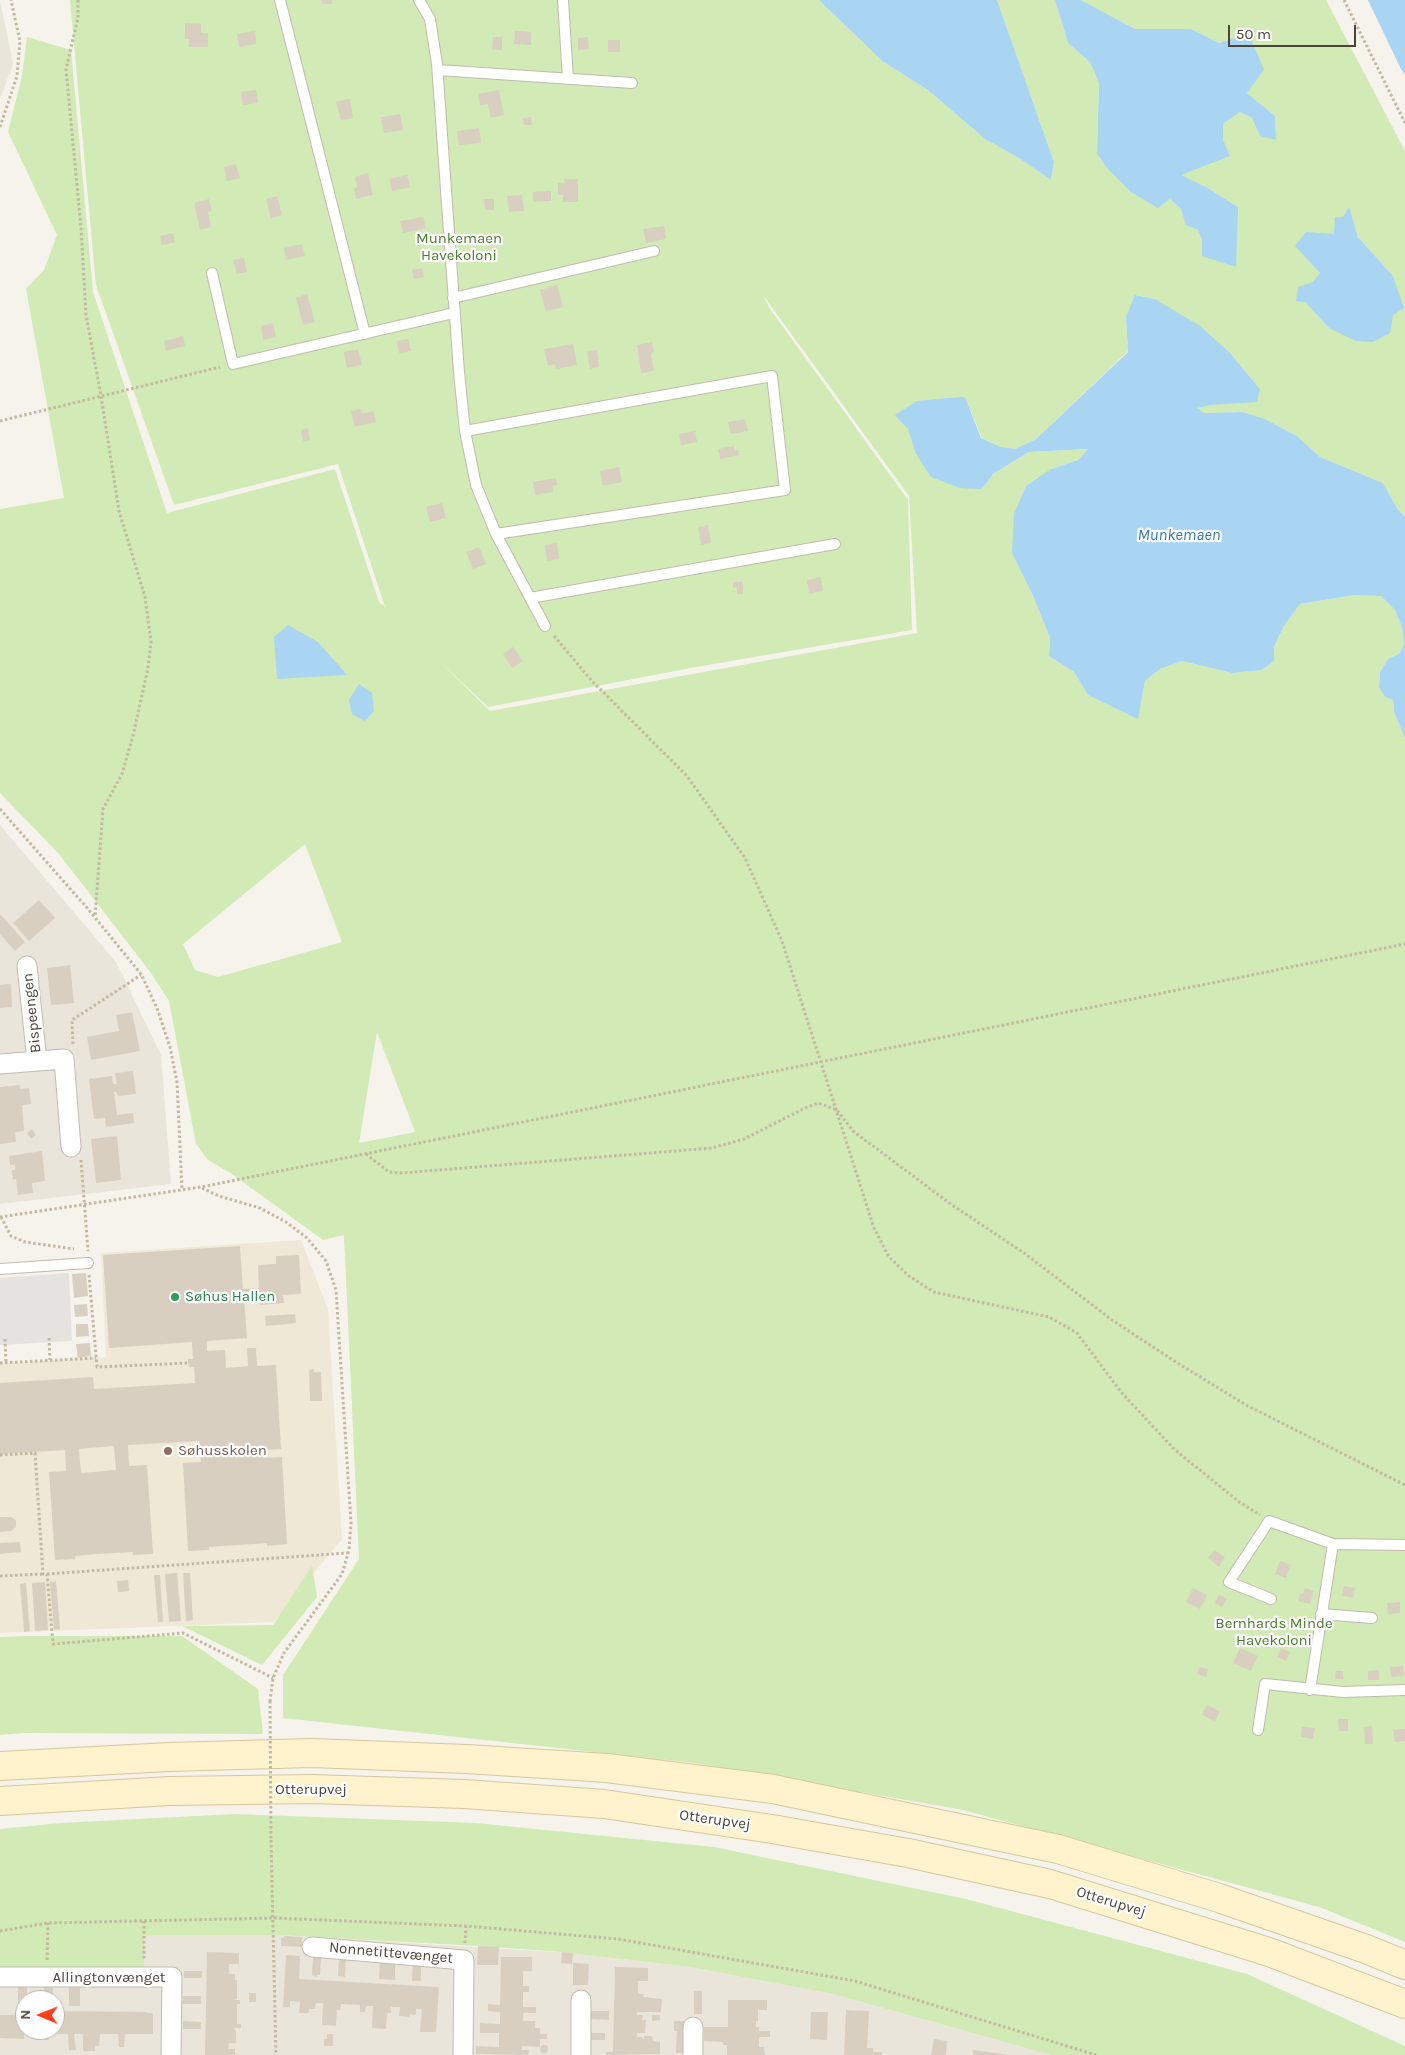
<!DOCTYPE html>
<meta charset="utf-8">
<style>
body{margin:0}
#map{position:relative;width:1405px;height:2055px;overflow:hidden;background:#f6f3ec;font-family:Karla,sans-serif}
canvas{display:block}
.north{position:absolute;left:15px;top:1990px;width:50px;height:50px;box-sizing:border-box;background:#fff;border:1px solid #b7b4b0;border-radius:50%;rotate:271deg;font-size:14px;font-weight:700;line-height:20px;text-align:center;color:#4b4439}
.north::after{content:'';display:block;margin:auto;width:18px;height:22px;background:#fc3f1d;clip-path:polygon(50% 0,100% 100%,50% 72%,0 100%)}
.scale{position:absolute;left:1228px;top:25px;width:128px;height:22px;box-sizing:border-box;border:2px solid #4b4439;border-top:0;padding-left:6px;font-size:15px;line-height:18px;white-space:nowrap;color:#4b4439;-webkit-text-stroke:4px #fff;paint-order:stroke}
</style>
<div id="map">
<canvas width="1405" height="2055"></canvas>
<div class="north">N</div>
<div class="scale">50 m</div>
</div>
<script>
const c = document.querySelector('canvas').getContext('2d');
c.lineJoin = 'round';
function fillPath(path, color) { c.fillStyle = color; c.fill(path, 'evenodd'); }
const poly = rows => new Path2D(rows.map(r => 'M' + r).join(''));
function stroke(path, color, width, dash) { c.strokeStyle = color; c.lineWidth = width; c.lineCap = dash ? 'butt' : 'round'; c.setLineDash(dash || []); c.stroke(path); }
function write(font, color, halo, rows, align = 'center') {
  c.font = font + ' Karla,sans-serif'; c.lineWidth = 4.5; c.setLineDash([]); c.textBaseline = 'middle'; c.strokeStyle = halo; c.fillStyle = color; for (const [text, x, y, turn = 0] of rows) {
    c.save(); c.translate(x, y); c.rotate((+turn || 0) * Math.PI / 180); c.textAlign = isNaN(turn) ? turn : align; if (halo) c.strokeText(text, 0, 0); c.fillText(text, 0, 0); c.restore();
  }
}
const residential = poly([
 [0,0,13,64,0,99],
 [0,825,116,962,161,1055,171,1184,0,1204],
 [144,1935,278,1935,573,1953,690,1967,833,1994,1051,2055,0,2055,0,1969,144,1969],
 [25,2000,55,2000,55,2030,25,2030]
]);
const education = poly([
 [301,1240,328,1309,342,1539,274,1622,0,1633,0,1364,106,1357,101,1253]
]);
const green = poly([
 [70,0,819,0,882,61,928,90,985,139,1019,158,1051,180,1054,162,997,0,1055,0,1068,43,1090,62,1099,83,1097,154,1107,168,1170,199,1182,210,1186,225,1198,230,1202,240,1238,207,1206,187,1180,175,1223,140,1223,124,1240,112,1252,118,1260,136,1276,139,1275,116,1247,93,1249,35,1219,43,1191,29,1135,29,1081,0,1326,0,1405,151,1405,517,1397,508,1383,483,1320,457,1297,436,1265,419,1243,412,1205,413,1196,407,1210,405,1260,389,1230,353,1155,299,1136,295,1126,317,1128,351,1036,439,1015,449,1001,447,982,438,965,397,908,429,915,452,982,489,992,475,1029,452,1088,449,1078,460,1051,469,1012,553,1033,596,1050,638,1049,656,1074,672,1088,695,1141,704,1145,681,1160,669,1182,661,1232,673,1262,670,1274,661,1274,648,1284,626,1300,604,1356,595,1381,596,1395,610,1402,627,1404,644,1400,653,1388,659,1380,672,1379,686,1385,697,1393,700,1394,712,1405,738,1405,1942,1319,1907,963,1810,695,1763,283,1718,283,1675,359,1559,344,1235,323,1240,232,1174,208,1160,196,1144,169,1001,151,973,59,854,0,793,0,509,64,498,26,289,44,270,57,235,8,132,22,76,27,37,71,50,93,292,167,513,335,469,379,602,385,607,338,464,174,505,96,285],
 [1349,208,1358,237,1393,276,1329,328,1305,302,1313,282,1320,273,1296,246,1334,234],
 [763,295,909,496,917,633,490,711,436,658,488,707,696,667,912,630,908,500,770,309],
 [305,844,342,942,218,977,195,970,183,944],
 [377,1032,415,1132,359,1143],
 [312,1566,317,1597,262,1665,182,1626,273,1625],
 [23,1636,182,1636,258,1689,263,1734,23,1733,0,1735,0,1637],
 [235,1814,476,1823,714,1847,966,1899,1247,1974,1405,2046,1405,2055,1051,2055,833,1994,690,1967,562,1952,478,1946,278,1935,144,1935,144,1970,0,1969,0,1829,61,1823]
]);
const parking = poly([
 [69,1273,72,1341,0,1345,0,1278]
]);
const water = poly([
 [819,0,997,0,1054,162,1051,180,1019,158,985,139,928,90,882,61],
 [1055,0,1081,0,1135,29,1191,29,1219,43,1249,34,1264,70,1247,93,1275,116,1276,140,1260,136,1252,118,1240,112,1223,124,1223,140,1230,156,1181,175,1206,187,1238,207,1236,267,1202,256,1202,240,1198,230,1186,225,1181,209,1170,199,1158,208,1131,192,1107,168,1097,154,1099,83,1090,62,1068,43],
 [1368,0,1405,0,1405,75,1400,67],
 [1349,207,1358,237,1393,276,1404,308,1393,315,1390,333,1373,342,1356,341,1329,328,1305,302,1296,301,1298,287,1313,282,1320,273,1295,246,1306,232,1334,234,1335,217,1343,217],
 [1135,295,1155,299,1200,326,1230,353,1260,389,1257,402,1210,405,1197,408,1205,413,1243,412,1265,419,1297,436,1320,457,1383,483,1397,508,1405,517,1405,738,1394,712,1393,700,1385,697,1379,687,1380,672,1388,659,1400,653,1404,644,1402,627,1395,610,1381,596,1355,595,1300,604,1284,626,1274,647,1274,661,1262,670,1232,673,1182,661,1160,669,1145,681,1138,719,1088,695,1074,672,1049,656,1050,638,1033,596,1012,553,1014,514,1026,486,1051,469,1078,460,1088,449,1029,452,993,474,982,489,960,488,931,477,915,452,908,429,895,415,917,401,947,398,965,397,981,438,1001,447,1015,449,1036,439,1128,352,1126,317],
 [288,625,318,642,347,675,277,679,274,637],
 [359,684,372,693,374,711,365,721,352,714,349,700]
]);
const building = poly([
 [322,0,332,0,332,4,322,4],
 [185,23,201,24,201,33,208,33,208,47,189,47,189,39,185,39],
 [255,31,256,44,239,47,237,34],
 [515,31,531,32,531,45,514,44],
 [493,37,502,37,502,50,492,50],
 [588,37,589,49,578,50,578,38],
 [608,40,620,40,620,52,608,52],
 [256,90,258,103,243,105,241,92],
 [499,90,504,115,491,118,488,104,480,105,478,94],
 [350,99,353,118,341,120,336,102],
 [400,114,403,130,384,133,381,117],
 [531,117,532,125,524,125,523,118],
 [479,128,481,143,459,145,457,131],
 [236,164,240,178,227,181,224,167],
 [368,173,373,195,356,199,354,188,357,187,355,177],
 [407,175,410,187,392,191,389,179],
 [564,179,578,179,578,202,563,202,563,195,558,195,558,183,565,183],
 [551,191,551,201,533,202,533,192],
 [522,195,524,211,509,212,507,196],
 [277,196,282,215,271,218,266,199],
 [209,199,212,211,208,212,211,227,200,230,194,203],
 [484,199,494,199,494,210,485,210],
 [423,217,426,228,403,233,400,221],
 [664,226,666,239,646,243,643,229],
 [173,233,175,242,162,245,160,236],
 [302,244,305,256,286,260,284,248],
 [244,258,247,272,237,274,233,260],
 [422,268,424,277,414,279,412,270],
 [557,285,563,307,546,311,540,290],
 [307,294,315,322,303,325,296,298],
 [273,323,276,337,263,340,261,326],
 [183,336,185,346,166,351,164,341],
 [408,339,411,351,399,353,397,341],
 [652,342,654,352,651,353,654,371,641,373,637,345],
 [573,344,577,365,556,369,555,364,548,366,544,349],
 [358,349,362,365,347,368,344,352],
 [597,350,599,367,590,369,587,351],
 [361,409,362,414,373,411,376,422,355,427,351,411],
 [745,419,748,431,731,434,728,422],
 [308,428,310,440,303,441,301,430],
 [695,431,697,442,681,445,679,434],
 [734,446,735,450,738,450,739,455,720,459,718,449],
 [619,467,622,482,603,486,600,471],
 [556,478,557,485,552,486,553,492,535,495,533,482],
 [442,503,446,518,430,522,426,507],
 [708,525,711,543,701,545,698,527],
 [557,543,559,559,547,561,545,545],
 [479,547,486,564,473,569,466,552],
 [821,577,823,591,809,594,807,580],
 [733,582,743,582,743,594,737,594,737,587,733,588],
 [513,647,523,661,512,668,503,654],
 [39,900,55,918,29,941,13,923],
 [0,914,25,942,15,951,0,934],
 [70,965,74,1003,51,1005,47,968],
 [11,984,12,1007,0,1008,0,985],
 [132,1012,140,1051,91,1060,87,1037,119,1031,116,1015],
 [133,1071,136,1094,118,1096,117,1092,114,1092,117,1115,133,1113,134,1123,106,1127,105,1118,94,1119,89,1079,112,1076,113,1084,117,1084,115,1073],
 [20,1085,20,1089,29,1088,31,1104,22,1105,24,1131,15,1132,16,1142,0,1144,0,1087],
 [32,1129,36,1135,31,1139,27,1133],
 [117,1136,121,1180,96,1183,91,1139],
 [42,1151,45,1181,32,1183,33,1193,18,1195,16,1179,13,1179,12,1170,15,1170,15,1165,10,1165,9,1156],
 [240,1246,243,1289,259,1288,258,1265,276,1264,276,1256,299,1255,301,1294,283,1295,284,1303,260,1305,260,1296,244,1297,247,1338,207,1341,207,1351,225,1350,226,1368,248,1366,247,1348,256,1348,257,1366,276,1365,281,1449,263,1450,263,1458,282,1457,287,1544,267,1546,267,1543,209,1547,209,1550,188,1551,183,1463,201,1462,199,1441,128,1445,129,1466,147,1465,153,1554,133,1555,133,1552,96,1554,75,1556,75,1559,55,1560,49,1472,66,1471,65,1450,0,1454,0,1383,93,1377,94,1389,195,1383,194,1367,189,1367,188,1363,188,1359,193,1359,192,1342,109,1348,103,1255],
 [114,1446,116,1470,81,1473,79,1449],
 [86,1273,88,1296,74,1298,72,1274],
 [87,1304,88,1316,75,1317,74,1305],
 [295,1314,296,1323,266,1326,265,1316],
 [76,1324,88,1324,89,1336,76,1337],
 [90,1343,91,1356,78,1358,76,1344],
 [314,1369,314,1372,321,1372,322,1401,310,1401,309,1370],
 [0,1517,11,1517,16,1520,16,1527,11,1531,0,1532],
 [20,1542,21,1552,0,1554,0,1543],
 [1214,1550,1225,1557,1219,1567,1208,1558],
 [1280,1561,1291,1565,1286,1578,1275,1574],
 [177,1573,181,1621,169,1622,165,1574],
 [183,1573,190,1573,193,1620,186,1621],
 [154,1575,160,1575,163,1622,158,1622],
 [128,1580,129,1591,118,1592,117,1581],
 [56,1581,60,1629,54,1630,50,1582],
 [45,1582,48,1630,35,1631,32,1583],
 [26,1583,30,1631,24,1632,20,1584],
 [1344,1586,1355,1588,1353,1598,1342,1596],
 [1193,1588,1207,1595,1200,1609,1186,1602],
 [1305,1588,1314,1591,1310,1604,1298,1601,1300,1594,1303,1594],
 [1219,1594,1227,1599,1222,1607,1215,1603],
 [1400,1602,1400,1613,1388,1614,1387,1603],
 [1240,1648,1258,1656,1251,1671,1233,1663],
 [1281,1648,1290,1652,1286,1661,1277,1657],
 [1403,1666,1404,1676,1391,1677,1390,1667],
 [1199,1667,1208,1669,1206,1677,1197,1674],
 [1379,1670,1379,1680,1368,1680,1368,1671],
 [1336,1671,1343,1671,1343,1679,1335,1679],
 [1207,1705,1220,1711,1215,1721,1202,1715],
 [1338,1719,1348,1719,1348,1731,1339,1731],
 [1372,1726,1373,1744,1365,1744,1364,1727],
 [1302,1727,1315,1728,1313,1739,1301,1737],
 [1405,1729,1405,1741,1395,1742,1393,1730],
 [284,1936,302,1937,302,1947,281,1946,281,1938,284,1938],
 [478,1946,499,1947,498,1965,477,1965],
 [207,1952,239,1953,239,1964,229,1964,229,1974,235,1974,235,1980,237,1980,237,1999,234,2000,240,2000,240,2004,237,2004,237,2024,241,2024,241,2028,234,2028,236,2030,236,2043,229,2043,228,2049,235,2049,235,2055,205,2055],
 [562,1952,573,1953,572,1964,561,1963],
 [286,1955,300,1956,299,1979,439,1987,436,2032,420,2032,422,2009,416,2009,416,2015,410,2014,409,2017,399,2016,400,2007,391,2007,391,2013,387,2013,386,2029,372,2028,373,2006,366,2006,365,2012,360,2012,360,2005,341,2004,340,2010,337,2010,336,2026,322,2025,323,2003,316,2003,315,2009,309,2009,309,2013,299,2013,300,2002,290,2001,290,2007,283,2007],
 [313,1957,321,1958,320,1975,317,1975,317,1977,312,1975],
 [501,1957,532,1957,532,1971,523,1971,523,1986,529,1986,529,1992,523,1992,523,2007,536,2007,536,2013,523,2013,523,2021,535,2021,535,2028,540,2028,540,2034,547,2034,547,2039,540,2039,540,2047,522,2046,522,2050,529,2050,528,2055,476,2054,476,2046,499,2047,499,2033,480,2033,480,2023,500,2024,500,2012,488,2011,488,2004,500,2005],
 [339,1958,346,1959,345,1977,338,1976],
 [380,1961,395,1962,395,1980,379,1979],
 [413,1962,421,1963,421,1981,412,1981],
 [573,1963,589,1964,588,1985,573,1985],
 [615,1967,648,1968,648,1981,638,1981,638,1994,644,1994,643,1997,662,1999,661,2012,637,2012,637,2015,643,2015,642,2020,646,2020,645,2033,637,2033,637,2037,642,2037,644,2040,644,2036,652,2036,653,2041,660,2042,660,2054,606,2055,606,2052,613,2052],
 [184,1971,202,1971,202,1978,184,1978],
 [18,1987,27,1987,25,2030,55,2030,55,2011,146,2012,146,2013,153,2013,153,2034,125,2034,124,2047,119,2047,118,2034,100,2034,99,2046,95,2046,95,2051,83,2051,83,2034,74,2034,76,2050,69,2050,68,2034,49,2034,49,2040,43,2040,43,2034,24,2033,24,2039,0,2038,0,2015,18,2015],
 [44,1987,53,1987,53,2000,44,2000],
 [69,1987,80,1987,80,2006,69,2006],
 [694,1991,702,1991,702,2014,694,2014],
 [249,1993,256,1993,256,2002,249,2002],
 [183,1996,201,1996,201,2004,183,2004],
 [728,2000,767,2000,767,2010,758,2010,758,2021,756,2021,756,2027,759,2027,759,2031,770,2031,770,2037,759,2037,759,2047,764,2047,765,2055,727,2055,727,2045,723,2045,723,2042,704,2041,704,2027,728,2027],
 [846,2010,869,2011,867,2048,873,2048,873,2052,882,2052,882,2055,844,2055],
 [591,2011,609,2011,609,2020,591,2019],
 [811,2012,828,2012,827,2040,810,2039],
 [652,2015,660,2015,660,2020,652,2021],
 [183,2021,201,2022,201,2029,183,2029],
 [674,2021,687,2021,684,2053,676,2053,677,2031,674,2031],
 [590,2033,605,2033,605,2040,590,2040],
 [327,2034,333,2034,333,2046,324,2046,324,2039,327,2039],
 [934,2039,947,2041,946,2055,931,2055],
 '540 2049a4 4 0 1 1 8 0a4 4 0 1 1-8 0Z',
 [973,2050,1004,2054,1004,2055,973,2055]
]);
const path = poly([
 [78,0,78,18,66,69,81,228,86,315,101,396,119,511,145,597,151,642,148,668,133,736,122,774,103,809,95,917],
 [1344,0,1405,123],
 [0,127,17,76,20,41,11,0],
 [0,421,220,367],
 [554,636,592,681,687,776,745,858,782,941,874,1228,889,1257,909,1276,934,1292,1049,1317,1077,1333,1121,1392,1174,1449,1238,1501,1260,1515],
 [0,809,88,909,141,974,157,1008,170,1047,177,1082,182,1190],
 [73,1044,72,1020,141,975],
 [366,1154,389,1172,402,1173,712,1148,744,1139,805,1108,818,1103,837,1110,853,1131,952,1205,1024,1253,1112,1320,1179,1364,1246,1405,1405,1485],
 [81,1160,88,1251],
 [202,1188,219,1196,260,1208,286,1222,307,1238,326,1261,336,1290,351,1523,349,1550,342,1574,284,1653,273,1678,270,1701],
 [0,1217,201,1187,1405,944],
 [1,1217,11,1236,25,1242,74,1249],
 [89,1275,97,1367,188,1363],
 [49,1338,50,1360],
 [5,1339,6,1363],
 [0,1363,96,1358],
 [0,1455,35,1453,43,1574,47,1574,53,1644,183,1633,273,1678],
 [47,1574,347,1553],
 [0,1576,43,1574],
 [271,1840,276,2055],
 [144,1921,144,1961],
 [0,1931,48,1923,274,1918,466,1926,618,1939,855,1981,1096,2055],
 [465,1943,466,1926],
 [47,1960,48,1923]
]);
const lane = poly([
 [280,0,365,334],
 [419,0,430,19,437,64,459,372,465,431,476,485,496,534,545,626],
 [563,0,568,79],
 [438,70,632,83],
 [212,273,233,364,454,313],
 [453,298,654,251],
 [465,431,772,376,785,490,496,534],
 [530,598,835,544],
 [0,1269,88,1263],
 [1271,1599,1229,1582,1269,1521,1333,1544,1405,1545],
 [1321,1614,1372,1618],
 [1310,1690,1333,1544],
 [1258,1730,1265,1684,1343,1692,1405,1690]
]);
const street = poly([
 [27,966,37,1061],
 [0,1064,64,1059,71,1147],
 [312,1947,464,1960,463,2055],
 [0,1977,172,1977,171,2055],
 [581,2000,581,2055],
 [693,2055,693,2027]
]);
const secondary = poly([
 [0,1766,169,1757,312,1753,467,1759,607,1768,773,1789,1058,1849,1219,1898,1366,1949,1405,1965],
 [0,1801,170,1791,312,1789,464,1794,604,1804,772,1829,908,1853,1050,1884,1269,1952,1405,2004]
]);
const pathBridge = poly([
 [270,1701,271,1840]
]);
const markers = [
 [175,1297,5,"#2e9e5b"],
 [168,1451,5,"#8d6e63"]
];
const parkNames = [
 ["Munkemaen",459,239],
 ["Havekoloni",459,256],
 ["Bernhards Minde",1274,1624],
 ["Havekoloni",1274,1641]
];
const streetNames = [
 ["Bispeengen",32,1013,-96],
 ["Otterupvej",311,1790],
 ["Otterupvej",715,1820,8],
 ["Otterupvej",1111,1902,17],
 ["Nonnetittevænget",391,1953,5],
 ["Allingtonvænget",109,1978]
];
const leisureNames = [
 ["Søhus Hallen",185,1297]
];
const educationNames = [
 ["Søhusskolen",178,1451]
];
const waterNames = [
 ["Munkemaen",1179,535]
];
fillPath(residential, '#eae5da');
fillPath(education, '#efe8d6');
fillPath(green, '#d2eab5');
fillPath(parking, '#e5e3e0');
fillPath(water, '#a9d4f2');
fillPath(building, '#d8cfc1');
stroke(lane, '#c2bbae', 12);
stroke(street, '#c2bbae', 21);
stroke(secondary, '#d6c79b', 30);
stroke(path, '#c4b79f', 3, [2.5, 2.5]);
stroke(lane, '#fff', 10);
stroke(street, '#fff', 19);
stroke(secondary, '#fff3cd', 28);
stroke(pathBridge, '#c4b79f', 3, [2.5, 2.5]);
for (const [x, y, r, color] of markers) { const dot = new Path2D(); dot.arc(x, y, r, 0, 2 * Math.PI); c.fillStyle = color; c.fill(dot); stroke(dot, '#fff', 2); }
write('15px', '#4a7f2a', '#fff', parkNames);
write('15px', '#4b4439', '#fff', streetNames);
write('15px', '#27864d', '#fff', leisureNames, 'left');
write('15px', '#785e54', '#fff', educationNames, 'left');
write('italic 16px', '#2e7ab2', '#fff', waterNames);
</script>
